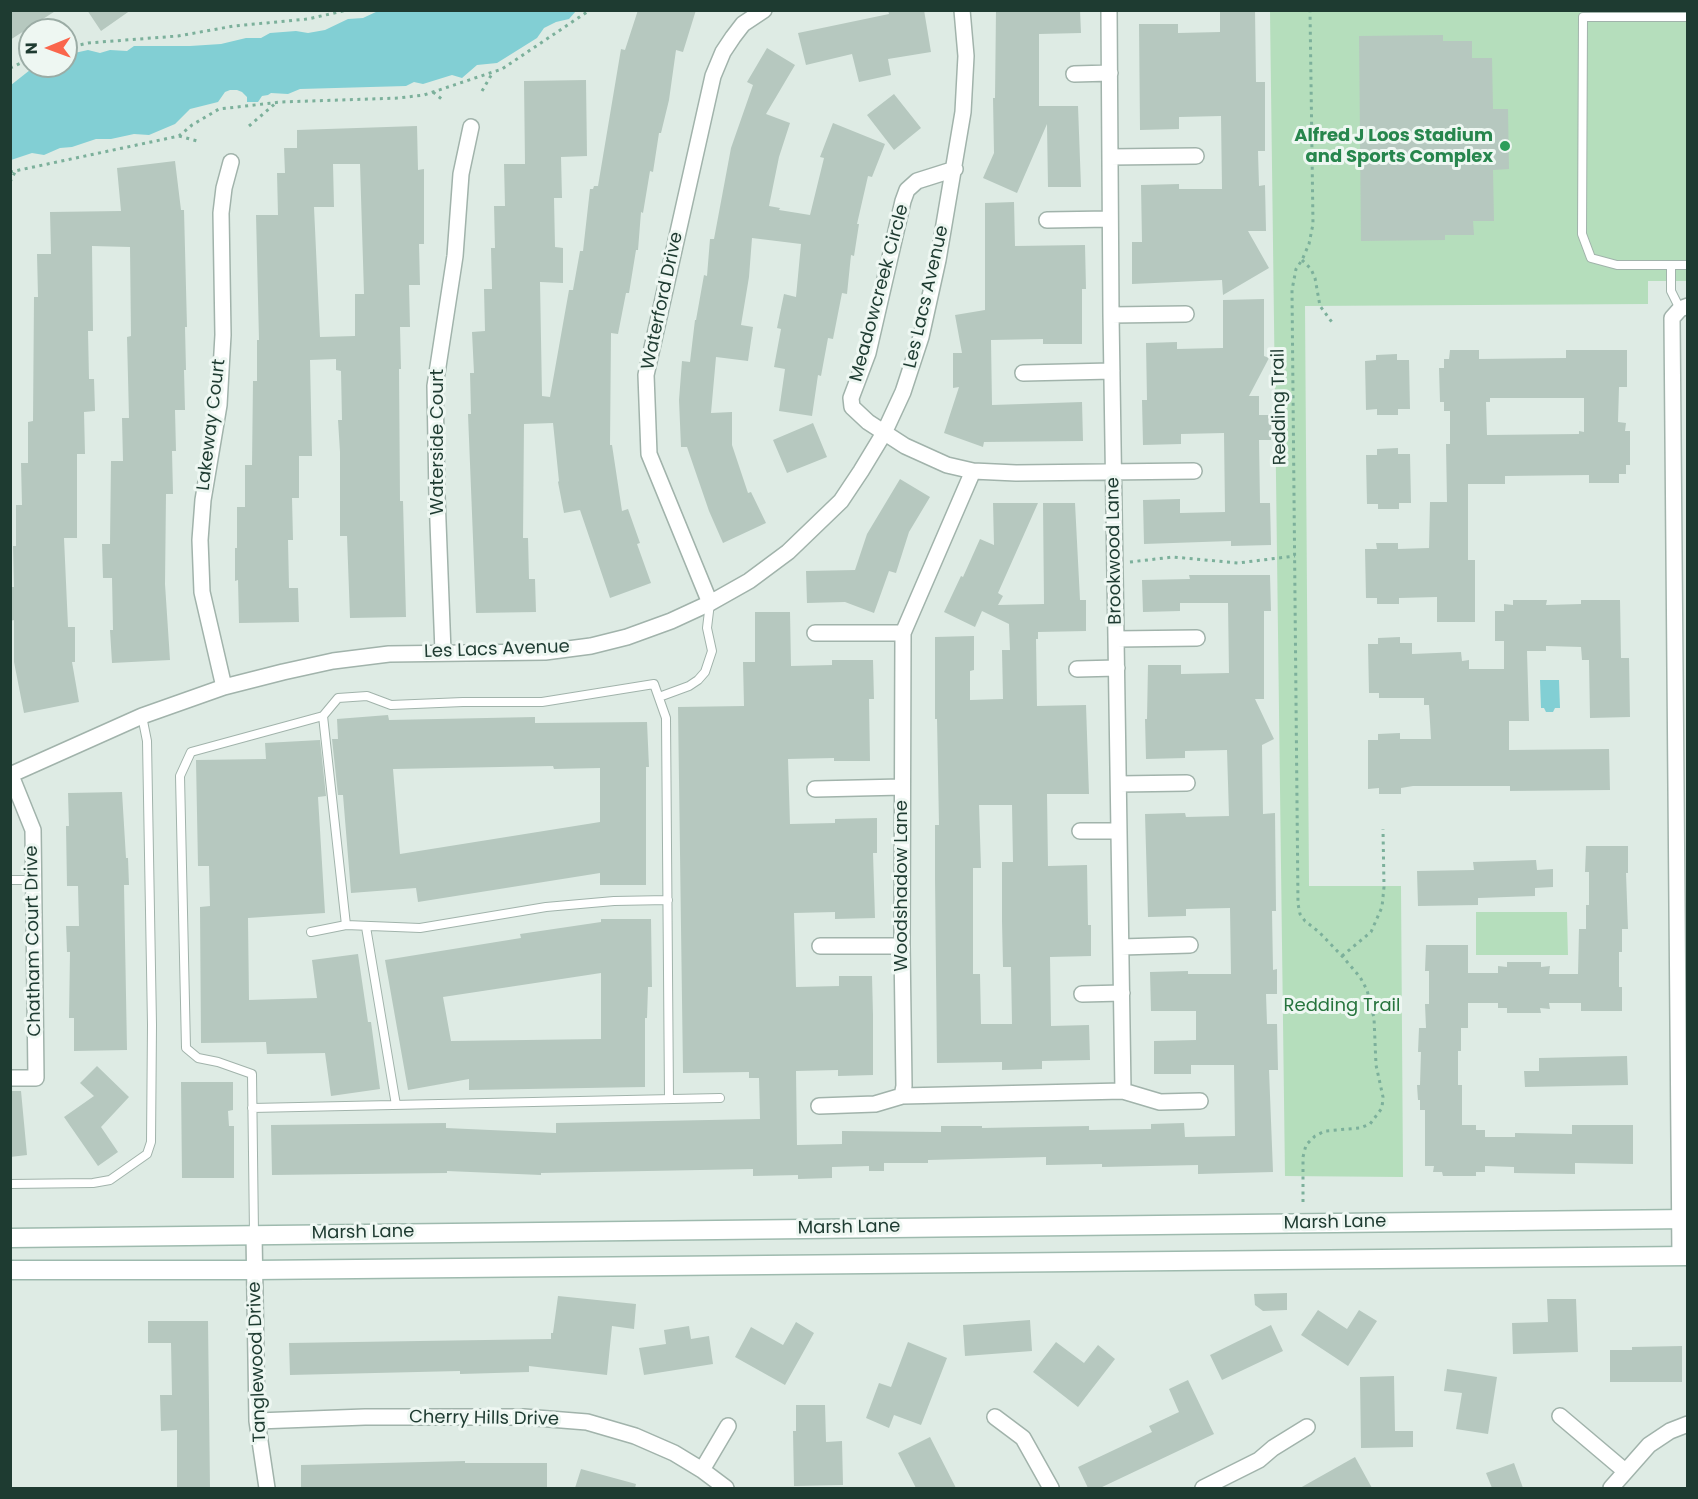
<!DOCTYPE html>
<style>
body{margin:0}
#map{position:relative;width:1698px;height:1499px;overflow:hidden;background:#deebe4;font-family:Poppins,sans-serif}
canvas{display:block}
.frame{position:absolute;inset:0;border:12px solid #1e3b31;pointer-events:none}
.north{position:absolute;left:18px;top:18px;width:60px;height:60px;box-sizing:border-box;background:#eef7f2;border:2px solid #9baca5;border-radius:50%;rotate:269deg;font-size:16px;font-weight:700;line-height:24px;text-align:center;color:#1e3b31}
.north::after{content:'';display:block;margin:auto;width:21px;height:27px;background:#fa664c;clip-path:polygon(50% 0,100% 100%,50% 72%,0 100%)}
</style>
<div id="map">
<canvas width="1698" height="1499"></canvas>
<div class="frame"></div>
<div class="north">N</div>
</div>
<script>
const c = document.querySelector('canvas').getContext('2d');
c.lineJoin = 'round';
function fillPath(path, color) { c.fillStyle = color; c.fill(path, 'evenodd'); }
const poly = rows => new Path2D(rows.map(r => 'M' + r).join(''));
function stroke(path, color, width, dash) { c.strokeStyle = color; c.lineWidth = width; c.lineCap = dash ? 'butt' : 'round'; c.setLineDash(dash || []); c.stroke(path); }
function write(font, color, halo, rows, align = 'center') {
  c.font = font + ' Poppins,sans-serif'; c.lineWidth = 6; c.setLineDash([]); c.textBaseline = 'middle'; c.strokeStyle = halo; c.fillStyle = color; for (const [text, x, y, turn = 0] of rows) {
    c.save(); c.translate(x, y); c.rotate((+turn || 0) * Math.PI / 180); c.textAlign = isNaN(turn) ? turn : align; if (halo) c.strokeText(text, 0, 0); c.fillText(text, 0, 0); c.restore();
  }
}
const green = poly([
 [1270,11,1687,11,1687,281,1648,281,1648,304,1305,306,1309,886,1401,886,1403,1177,1285,1176],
 [1476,912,1567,912,1568,955,1476,955]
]);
const water = poly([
 [378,11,576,11,569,19,556,22,544,28,537,38,497,63,477,65,462,78,452,75,423,84,414,82,406,86,300,89,288,94,271,93,268,95,262,96,258,102,247,102,247,97,242,92,237,90,230,90,225,92,218,102,190,109,175,124,149,135,134,134,111,139,96,139,72,147,60,148,44,155,32,153,11,160,11,85,30,70,42,66,66,66,66,58,70,54,88,50,100,53,110,50,127,51,134,46,190,46,221,44,246,38,261,38,270,33,296,31,308,33,325,30,348,19,363,18],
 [1540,680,1559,680,1560,708,1555,708,1553,712,1546,712,1544,708,1541,708]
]);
const building = poly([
 [10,10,57,10,10,40],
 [87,10,131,10,101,31],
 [638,10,696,10,683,52,676,50,669,100,661,133,659,133,653,172,650,171,643,213,641,212,638,250,636,250,629,293,626,293,618,334,611,333,610,445,612,445,622,511,628,509,640,543,637,544,651,583,610,598,580,510,564,513,558,482,559,481,553,423,524,424,523,538,528,538,529,579,535,579,536,612,476,613,468,414,471,414,470,373,474,373,472,332,485,331,484,289,492,289,491,248,495,248,494,206,505,206,504,164,525,164,524,81,586,80,587,156,561,157,562,198,554,198,555,247,563,248,563,283,540,282,542,396,550,397,569,290,573,290,580,251,583,251,590,189,593,189,594,186,598,186,621,49,625,50],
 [888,10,924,10,931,52,888,59,891,75,859,82,852,54,806,65,798,33,889,14],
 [996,10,1080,10,1081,33,1039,34,1039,106,1078,106,1081,187,1048,187,1047,124,1017,193,983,178,994,153,993,98,995,98],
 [1220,10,1255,10,1256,82,1265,82,1265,151,1258,151,1259,186,1265,185,1266,231,1248,231,1269,268,1223,295,1222,280,1132,284,1132,242,1142,242,1141,185,1179,184,1179,189,1222,189,1221,116,1179,117,1179,129,1140,130,1139,24,1178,24,1178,33,1220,32],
 [1443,35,1443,41,1472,41,1472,58,1492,58,1493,109,1508,109,1509,169,1493,170,1494,221,1473,221,1474,235,1445,235,1445,240,1361,241,1359,36],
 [767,48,795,65,766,114,790,123,779,157,769,206,780,208,779,210,810,215,824,158,820,157,833,123,885,144,872,177,868,176,857,224,859,224,854,256,851,255,847,294,842,293,833,339,828,338,821,376,818,375,812,416,779,411,785,369,774,367,781,329,777,328,784,294,796,297,801,244,752,238,749,277,741,325,753,327,748,361,716,357,711,413,732,412,732,445,748,493,751,492,766,523,723,543,709,511,687,447,681,447,679,400,682,361,690,362,695,320,696,320,704,275,707,276,710,239,714,239,731,148,753,85,747,82],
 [894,94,921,128,894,150,867,115],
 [417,126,418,170,424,169,424,244,419,244,420,285,409,285,410,327,400,327,401,369,399,369,400,501,403,501,406,617,350,618,347,536,340,536,340,452,338,420,342,420,341,371,336,370,336,359,310,360,312,456,299,456,299,498,292,498,293,540,288,540,289,588,298,588,299,622,239,623,238,580,235,581,235,548,237,548,237,507,245,507,245,465,252,465,253,381,257,381,257,340,259,340,256,215,278,215,277,173,285,173,284,148,297,148,297,130],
 [333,164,360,164,364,294,355,294,355,336,320,337,314,207,334,207],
 [175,161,181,210,184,210,187,327,185,327,186,370,184,370,185,410,175,410,176,451,172,451,173,494,166,494,165,584,170,660,112,663,110,630,113,630,112,578,103,578,102,544,110,544,111,461,123,461,122,418,129,418,127,337,131,336,130,247,92,246,93,331,88,331,89,379,94,379,95,411,84,412,85,454,77,454,77,538,64,538,68,627,75,627,75,662,72,662,79,702,24,713,14,662,14,620,10,621,10,587,14,587,13,546,16,546,16,505,22,505,21,463,28,463,28,422,33,421,34,297,38,297,37,254,51,254,50,212,121,211,117,168],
 [1014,202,1015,246,1085,245,1086,289,1082,289,1082,344,1043,344,1043,339,991,340,992,405,1082,402,1083,441,984,442,983,447,944,433,959,387,953,388,953,353,962,353,955,315,985,310,985,203],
 [1264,299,1264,356,1269,358,1249,396,1259,396,1259,415,1271,415,1271,440,1259,440,1260,503,1270,503,1271,545,1231,546,1231,541,1144,544,1143,500,1180,499,1180,513,1225,512,1224,433,1181,434,1181,444,1143,445,1142,400,1147,400,1146,343,1177,342,1177,349,1223,348,1223,300],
 [1450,350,1479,350,1479,359,1566,358,1566,350,1627,350,1627,387,1619,387,1618,422,1626,423,1625,431,1630,431,1630,465,1626,465,1626,474,1619,474,1619,483,1589,483,1589,475,1505,476,1505,484,1468,484,1468,560,1475,560,1475,622,1437,622,1437,597,1399,598,1399,604,1377,604,1377,598,1366,598,1365,549,1377,549,1376,543,1398,543,1398,549,1429,548,1430,502,1447,502,1446,444,1450,444,1450,411,1444,411,1444,402,1440,402,1439,368,1444,368,1444,359,1449,359],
 [1490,398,1584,398,1584,432,1579,431,1579,434,1487,435,1486,402,1490,402],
 [1397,354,1397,360,1409,360,1410,409,1398,409,1398,415,1377,415,1377,409,1366,410,1365,361,1376,360,1376,355],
 [813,423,827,457,787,473,773,440],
 [1398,448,1398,454,1410,454,1411,503,1399,503,1399,509,1378,509,1378,504,1367,504,1366,455,1377,455,1377,449],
 [900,479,930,497,909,532,896,573,889,571,874,613,845,602,807,603,806,571,855,570,867,534],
 [993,503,1038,503,998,593,1003,596,998,605,1044,604,1043,503,1075,503,1080,600,1086,600,1086,631,1038,632,1038,639,1036,639,1037,706,1086,705,1089,794,1047,794,1048,866,1087,865,1088,925,1091,925,1091,956,1050,957,1051,1026,1089,1025,1090,1060,1042,1061,1042,1069,1002,1070,1002,1062,937,1063,935,879,935,825,939,825,937,719,935,719,935,637,974,636,974,670,970,671,970,700,1003,699,1002,650,1010,650,1009,624,982,611,975,627,944,612,961,576,963,577,980,539,994,545],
 [979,805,1012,805,1013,862,1002,862,1002,921,1003,967,1011,967,1012,1024,981,1024,980,974,973,974,973,868,981,868],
 [1189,575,1270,575,1271,611,1264,611,1264,699,1255,699,1274,739,1262,745,1263,814,1275,813,1276,911,1272,911,1273,970,1277,969,1277,994,1266,994,1267,1024,1277,1024,1278,1070,1269,1070,1273,1172,1198,1174,1198,1165,1102,1167,1102,1164,1046,1165,1046,1157,928,1160,928,1163,884,1163,884,1171,869,1171,869,1166,832,1167,832,1178,798,1179,798,1175,753,1176,753,1169,541,1173,541,1175,447,1171,447,1173,272,1175,271,1125,446,1123,446,1128,556,1133,556,1123,760,1119,759,1078,749,1078,749,1072,683,1073,678,707,744,706,743,662,755,662,755,612,790,612,791,666,832,665,832,660,873,660,874,699,869,699,870,761,834,761,834,758,788,759,790,824,835,823,835,819,877,818,877,853,873,853,875,918,835,919,835,912,794,913,796,987,839,986,839,976,872,976,873,1015,873,1075,838,1076,838,1070,796,1071,797,1145,842,1144,842,1131,941,1132,941,1126,982,1126,982,1128,1089,1126,1089,1130,1151,1129,1151,1124,1184,1123,1185,1137,1235,1136,1234,1065,1191,1065,1191,1074,1154,1074,1154,1041,1196,1040,1196,1011,1151,1011,1150,972,1188,971,1188,974,1231,974,1230,908,1186,909,1186,916,1148,917,1145,814,1185,813,1186,817,1229,816,1227,750,1185,751,1185,758,1146,759,1145,719,1147,719,1148,665,1181,665,1181,674,1229,673,1228,603,1180,603,1180,611,1143,612,1142,580,1190,579],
 [1513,600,1547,600,1546,605,1581,604,1581,600,1620,600,1621,658,1629,658,1630,717,1590,718,1589,660,1582,660,1581,647,1546,646,1546,651,1527,651,1529,721,1509,721,1509,750,1609,749,1610,790,1510,791,1510,786,1413,786,1401,788,1401,794,1379,794,1379,788,1368,789,1368,740,1378,740,1378,734,1400,733,1400,739,1431,739,1429,705,1424,705,1424,698,1379,698,1379,693,1369,693,1368,644,1378,644,1378,638,1400,637,1400,643,1412,643,1412,654,1461,652,1462,661,1469,660,1469,669,1504,669,1504,641,1495,641,1495,611,1504,611,1504,604,1513,605],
 [388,715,389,720,535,717,535,723,647,722,649,767,646,767,646,885,600,885,600,873,418,902,416,888,351,893,343,795,338,795,332,739,338,739,337,719],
 [553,766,554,769,600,768,600,822,400,854,393,769],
 [320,740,326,796,318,797,325,913,248,918,249,1000,317,998,312,960,358,954,368,1022,371,1022,380,1089,331,1096,325,1053,267,1054,266,1042,201,1043,200,907,210,906,209,866,198,866,196,760,266,759,265,743],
 [122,792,126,858,128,858,129,885,124,885,127,1050,74,1051,74,1018,69,1018,70,952,67,952,66,926,79,926,78,886,67,886,66,826,69,826,68,793],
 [1586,846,1628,846,1628,873,1626,873,1628,929,1622,929,1622,952,1619,952,1619,987,1622,987,1622,1011,1581,1011,1581,1003,1549,1003,1550,1009,1540,1008,1541,1013,1507,1013,1507,1008,1498,1008,1498,1003,1468,1003,1468,1028,1461,1028,1461,1051,1458,1051,1458,1085,1462,1085,1462,1125,1476,1125,1476,1130,1485,1130,1485,1137,1515,1137,1515,1133,1572,1134,1572,1125,1633,1125,1633,1164,1575,1163,1575,1174,1514,1173,1514,1167,1485,1166,1485,1172,1476,1172,1476,1176,1443,1176,1442,1172,1433,1172,1434,1166,1425,1166,1425,1110,1420,1110,1420,1100,1418,1100,1417,1085,1420,1085,1421,1052,1418,1052,1419,1028,1426,1028,1425,1004,1429,1004,1429,971,1425,971,1426,945,1468,945,1468,973,1498,973,1498,966,1507,967,1507,962,1541,962,1541,967,1550,966,1549,974,1578,974,1579,929,1586,929,1586,905,1589,905,1589,872,1585,872],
 [1536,860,1537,870,1553,869,1553,887,1535,888,1535,896,1478,898,1478,905,1418,906,1417,871,1474,870,1473,862],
 [601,919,651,919,652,987,648,987,647,1018,645,1018,645,1087,469,1090,469,1079,408,1090,385,960,521,938,520,934,601,922],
 [601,973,601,1039,451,1041,443,997],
 [1627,1056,1628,1085,1525,1087,1524,1071,1539,1071,1539,1058],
 [97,1066,129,1097,101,1127,118,1152,98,1166,64,1117,94,1096,80,1083],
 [181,1082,233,1082,233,1110,228,1111,229,1126,234,1126,234,1178,182,1178],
 [10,1091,21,1091,27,1155,10,1157],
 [1287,1293,1287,1310,1263,1311,1255,1305,1254,1294],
 [558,1296,636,1304,634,1329,612,1326,607,1375,529,1366,529,1372,460,1374,460,1371,290,1375,289,1343,551,1339,551,1333,553,1333],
 [1547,1299,1576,1299,1578,1352,1513,1354,1512,1323,1548,1322],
 [1318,1310,1347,1329,1359,1310,1377,1321,1348,1366,1301,1335],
 [1030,1320,1032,1351,965,1356,963,1325],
 [148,1321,208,1321,210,1488,177,1488,177,1430,161,1431,160,1395,172,1395,171,1343,148,1343],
 [796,1322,814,1333,785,1385,735,1357,751,1327,783,1345],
 [1271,1325,1283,1351,1222,1380,1210,1355],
 [689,1326,691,1339,709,1336,713,1364,644,1375,639,1348,666,1344,664,1330],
 [908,1342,947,1358,921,1425,894,1415,889,1428,866,1418,879,1383,891,1387],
 [1056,1342,1084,1363,1098,1345,1115,1359,1078,1407,1033,1372],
 [1682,1346,1682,1382,1610,1382,1610,1350,1632,1350,1632,1347],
 [1447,1369,1497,1377,1488,1434,1456,1429,1462,1393,1444,1391],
 [1394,1376,1395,1431,1413,1431,1413,1447,1361,1448,1360,1377],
 [1188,1380,1214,1434,1100,1488,1088,1488,1078,1467,1152,1432,1149,1426,1179,1412,1169,1389],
 [796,1405,825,1405,826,1442,842,1441,843,1485,794,1486,793,1431,796,1431],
 [930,1437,956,1488,916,1488,898,1453],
 [1355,1457,1372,1488,1300,1488],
 [465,1461,465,1463,547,1463,547,1488,301,1488,301,1465],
 [1514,1463,1523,1488,1492,1488,1486,1473],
 [581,1469,636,1484,635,1488,575,1488]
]);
const path = poly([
 [66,48,88,43,178,36,234,26,308,19,347,10],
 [10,68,30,59],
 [482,91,493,72],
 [433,92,444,101],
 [249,126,277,102],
 [179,136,197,141],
 [10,172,179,136,192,125,219,109,281,102,399,98,424,95,502,69,590,10],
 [10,182,16,170],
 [1302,260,1311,269,1315,278,1320,306,1334,325],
 [1130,562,1173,557,1238,563,1295,556],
 [1342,956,1371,932,1382,907,1384,887,1383,829],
 [1303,1202,1303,1157,1306,1145,1315,1136,1325,1131,1360,1128,1370,1124,1382,1108,1383,1097,1376,1065,1374,1018,1367,990,1360,977,1342,956,1319,932,1305,921,1300,914,1298,904,1292,290,1296,269,1302,260,1309,244,1313,224,1310,10]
]);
const service = poly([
 [1688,17,1583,17,1582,234,1591,258,1617,265,1688,265],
 [1671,265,1671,291,1680,309],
 [659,697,689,686,698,680,705,672,712,651,707,628,710,603],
 [323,716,346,925],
 [10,880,34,880],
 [366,927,396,1105],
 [311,932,346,925,420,928,546,907,614,901,668,900],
 [252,1108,720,1098],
 [10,1184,93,1183,110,1180,147,1154,151,1142,152,1025,147,741,142,716],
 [254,1234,252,1074,218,1062,198,1058,186,1048,180,776,191,752,323,716,338,698,367,696,391,705,463,702,542,702,654,684,666,718,669,1099]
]);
const minor = poly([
 [1109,10,1111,315,1123,1091],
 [1074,74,1110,73],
 [1110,157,1196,156],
 [955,169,917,181,907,190,903,201,868,353,851,398,852,407,868,422,905,446,947,465,973,471,1016,473,1194,471],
 [1047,220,1110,219],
 [1111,315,1186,314],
 [1023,373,1112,371],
 [710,603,649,454,646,375,713,76,723,52,733,37,743,24,764,10],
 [815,633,903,633],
 [1116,639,1197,638],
 [443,652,437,496,435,386,455,256,461,174,471,127],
 [1077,669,1117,668],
 [224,687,202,592,200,540,203,500,219,405,223,335,221,213,224,188,231,162],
 [10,773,33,830,36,1078,10,1078],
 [10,775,142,716,224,687,283,672,333,661,389,654,545,652,591,646,627,637,671,621,710,603,749,581,788,552,841,501,861,471,884,433,903,392,921,337,938,260,963,112,966,56,962,10],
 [1119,784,1187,783],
 [815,789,902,787],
 [1080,831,1119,831],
 [820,946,902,946],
 [1121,947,1190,945],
 [1082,994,1122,993],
 [902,1096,904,1086,902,946,903,633,973,471],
 [819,1106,875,1104,902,1096,1123,1091,1160,1102,1200,1101],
 [254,1234,257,1421,267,1488],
 [1680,1256,1672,318,1680,309,1688,306],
 [1560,1416,1625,1471],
 [995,1417,1023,1438,1051,1488],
 [257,1421,365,1417,524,1417,587,1422,635,1436,674,1453,702,1470,726,1488],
 [702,1470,728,1426],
 [1203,1488,1259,1460,1273,1448,1307,1427],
 [1611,1488,1649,1445,1670,1431,1688,1424]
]);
const secondary = poly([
 [10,1238,1688,1219],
 [10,1270,254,1270,1688,1256]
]);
const markers = [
 [1505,146,6,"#2e9e5b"]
];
const leisureNames = [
 ["Alfred J Loos Stadium",1493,136],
 ["and Sports Complex",1493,157]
];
const streetNames = [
 ["Meadowcreek Circle",880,293,-75],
 ["Les Lacs Avenue",927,297,-77],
 ["Waterford Drive",663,301,-78],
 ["Redding Trail",1280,407,-91],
 ["Lakeway Court",212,425,-83],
 ["Waterside Court",438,442,-90],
 ["Brookwood Lane",1115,551,-91],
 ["Les Lacs Avenue",497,650,-2],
 ["Woodshadow Lane",902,886,-90],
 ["Chatham Court Drive",34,941,-91],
 ["Marsh Lane",1335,1223,-1],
 ["Marsh Lane",849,1228,-1],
 ["Marsh Lane",363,1233,-1],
 ["Tanglewood Drive",258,1362,-92],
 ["Cherry Hills Drive",484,1419,1]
];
const parkNames = [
 ["Redding Trail",1342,1006]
];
fillPath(green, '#b5debc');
fillPath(water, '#82cfd4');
fillPath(building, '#b6c8bf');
stroke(service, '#a1b3ab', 10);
stroke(minor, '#a1b3ab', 18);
stroke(secondary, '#9ebaae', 21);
stroke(path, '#7cb09b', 3, [3, 4.5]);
stroke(service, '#fff', 8);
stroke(minor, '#fff', 15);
stroke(secondary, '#fff', 18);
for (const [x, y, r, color] of markers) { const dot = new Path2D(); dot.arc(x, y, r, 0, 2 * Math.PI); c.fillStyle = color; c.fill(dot); stroke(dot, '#eef7f2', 2); }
write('bold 18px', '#27864d', '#eef7f2', leisureNames, 'right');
write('18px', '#1e3b31', '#eef7f2', streetNames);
write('18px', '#26743d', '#eef7f2', parkNames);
</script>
